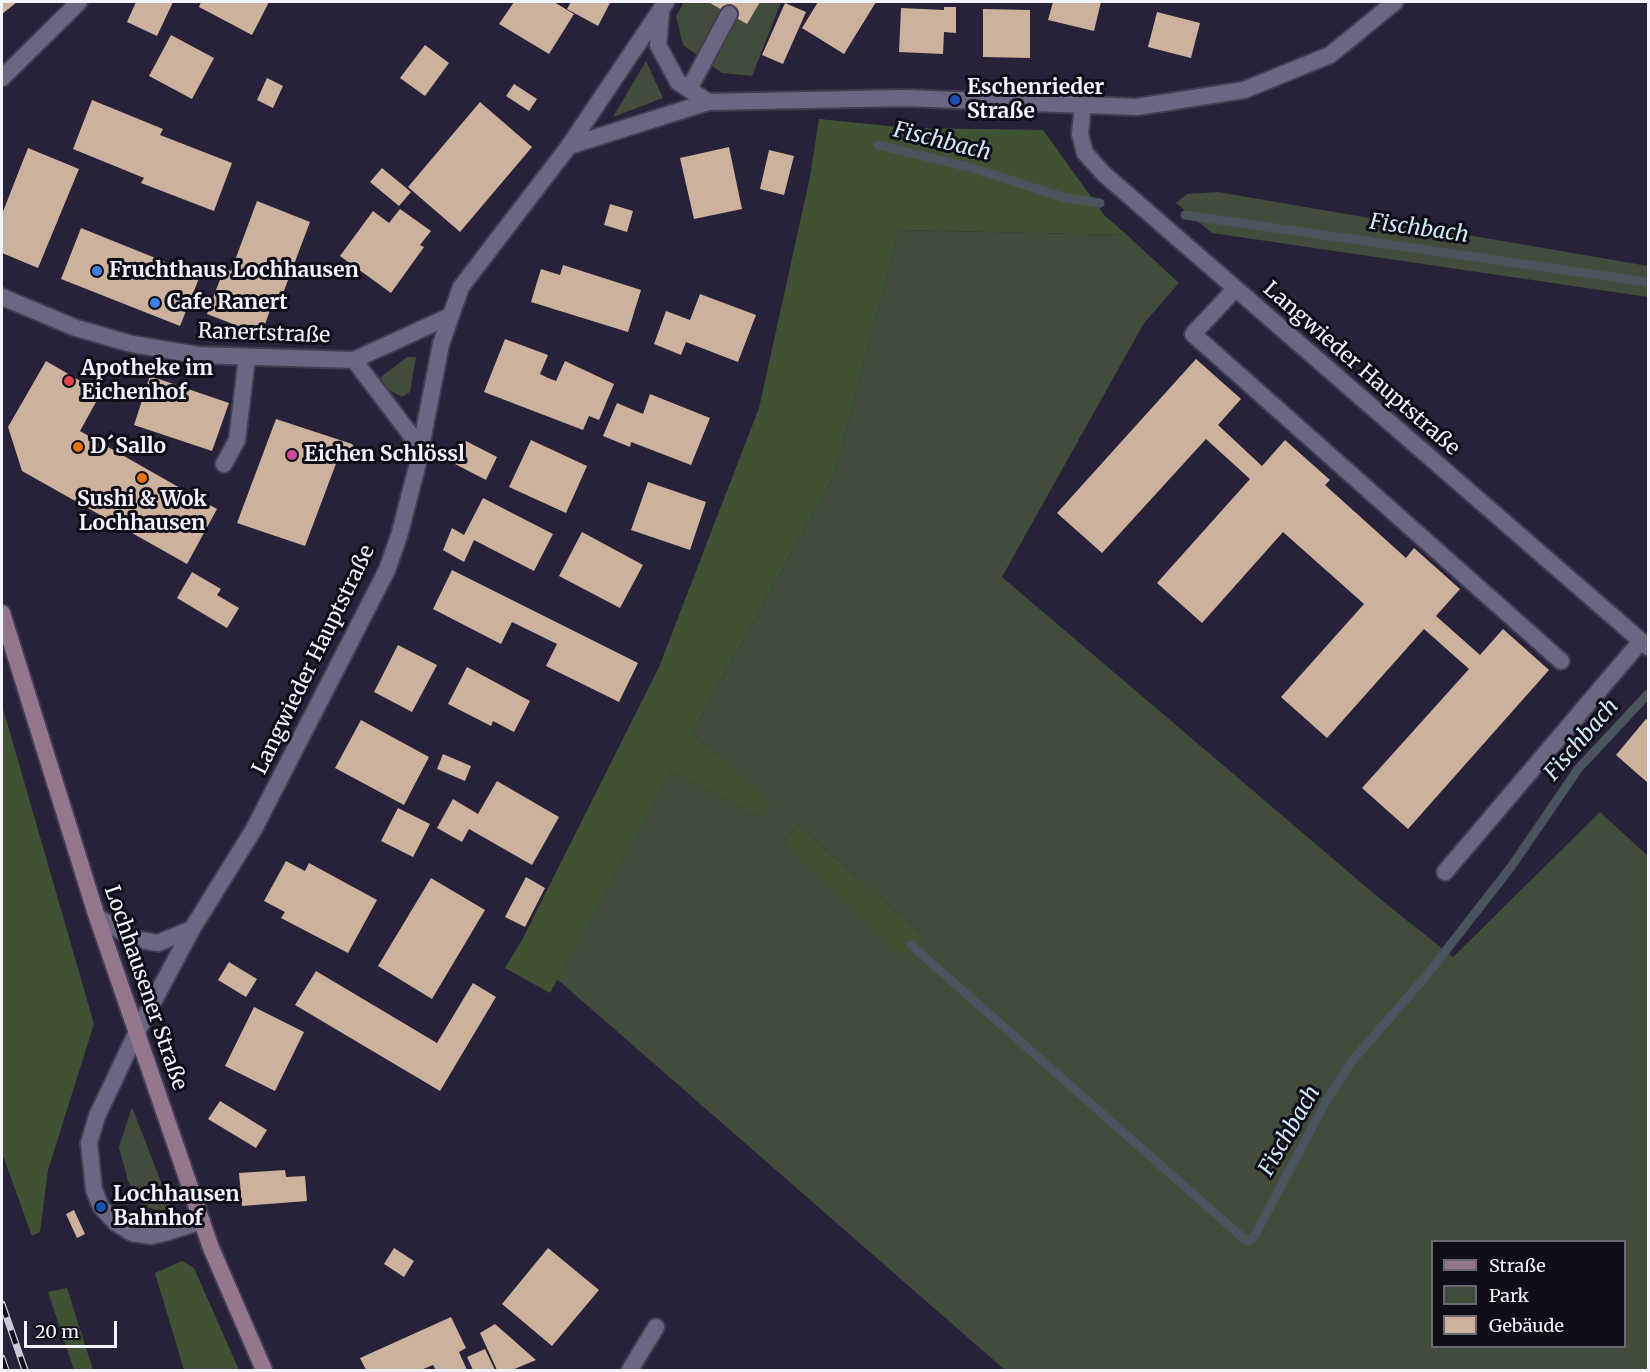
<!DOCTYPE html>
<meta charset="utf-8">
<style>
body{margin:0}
#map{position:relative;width:1650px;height:1372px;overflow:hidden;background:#272239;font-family:Merriweather,serif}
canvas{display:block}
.frame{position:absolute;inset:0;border:3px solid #f3f2ff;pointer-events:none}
.legend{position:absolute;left:1431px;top:1240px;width:195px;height:108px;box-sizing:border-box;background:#0f0e18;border:2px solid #6a6974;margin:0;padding:8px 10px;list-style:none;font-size:18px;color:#f3f2ff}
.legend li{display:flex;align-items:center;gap:12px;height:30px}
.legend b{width:30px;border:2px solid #6a6974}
.scale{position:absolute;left:24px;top:1321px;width:93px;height:27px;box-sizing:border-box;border:3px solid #f3f2ff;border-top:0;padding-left:8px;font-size:18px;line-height:21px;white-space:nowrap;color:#f3f2ff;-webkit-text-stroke:4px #0f0e18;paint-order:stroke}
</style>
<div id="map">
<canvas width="1650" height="1372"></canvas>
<div class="frame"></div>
<ul class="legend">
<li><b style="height:8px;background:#94768f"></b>Straße</li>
<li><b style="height:16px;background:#414d3a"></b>Park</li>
<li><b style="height:16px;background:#ccb19c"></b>Gebäude</li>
</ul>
<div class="scale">20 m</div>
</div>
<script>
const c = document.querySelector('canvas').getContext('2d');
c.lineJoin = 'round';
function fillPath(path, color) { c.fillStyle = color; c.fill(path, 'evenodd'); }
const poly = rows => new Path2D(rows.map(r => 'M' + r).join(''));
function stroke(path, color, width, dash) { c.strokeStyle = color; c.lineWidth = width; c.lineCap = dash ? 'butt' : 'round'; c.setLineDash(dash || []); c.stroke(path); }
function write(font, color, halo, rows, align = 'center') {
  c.font = font + ' Merriweather,serif'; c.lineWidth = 6; c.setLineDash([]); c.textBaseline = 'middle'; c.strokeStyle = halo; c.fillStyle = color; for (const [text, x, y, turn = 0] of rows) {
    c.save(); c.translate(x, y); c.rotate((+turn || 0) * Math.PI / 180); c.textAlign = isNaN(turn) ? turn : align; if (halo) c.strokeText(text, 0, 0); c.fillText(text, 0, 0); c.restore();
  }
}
const green = poly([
 [684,2,781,2,752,76,722,73,683,45,676,16],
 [646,61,663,98,613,117],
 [1218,192,1648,266,1648,297,1212,233,1176,203,1187,194],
 [899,230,1127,235,1179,283,1144,323,1002,577,1385,903,1453,957,1600,812,1648,856,1648,1370,1005,1370,557,979,671,772,756,816,770,802,692,733,834,476],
 [799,826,925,937,783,842],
 [1432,1242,1624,1242,1624,1346,1432,1346],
 [407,357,416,357,410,392,402,397,384,387,381,377],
 [132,1107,174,1216,143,1206,128,1181,119,1147]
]);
const forest = poly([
 [819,119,909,128,1043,130,1105,216,1127,235,899,230,834,476,692,733,771,802,756,816,671,772,550,993,505,968,522,940,659,667,759,408,810,177],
 [2,705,94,1024,48,1170,40,1232,32,1236,2,1153],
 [799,826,925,937,912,954,897,951,783,842],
 [182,1261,194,1268,239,1370,184,1370,155,1273],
 [67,1288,93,1370,74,1370,48,1292]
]);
const stream = poly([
 [878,145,972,168,1062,197,1100,203],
 [1185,215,1648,282],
 [911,945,1243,1238,1249,1241,1255,1235,1325,1103,1352,1061,1426,976,1511,867,1578,769,1648,694]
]);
const building = poly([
 [2,2,17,2,2,14],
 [136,2,173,2,157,36,127,22],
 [201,2,269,2,252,35,199,7],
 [514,2,554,2,574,14,549,54,499,24],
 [571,2,608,2,610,3,598,26,567,9],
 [712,2,760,2,747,24,710,3],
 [818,2,876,2,844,54,802,28],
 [1053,2,1101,2,1094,31,1048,20],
 [785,3,806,12,783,64,762,55],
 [944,7,956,7,956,33,944,32,943,54,899,52,901,8,944,10],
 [983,9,1030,10,1030,58,983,57],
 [1157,12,1200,23,1191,58,1148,47],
 [171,35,214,58,192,99,149,76],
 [425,45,449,63,425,96,400,78],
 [267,78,283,86,273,108,257,100],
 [514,84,537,99,529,111,506,96],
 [92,100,163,129,160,135,232,163,214,211,141,183,144,178,73,149],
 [480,102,532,147,460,232,408,187],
 [729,147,742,209,694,219,680,158],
 [28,148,79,169,38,268,2,253,2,214],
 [769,150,794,156,784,195,760,189],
 [382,168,411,192,399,206,370,182],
 [257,201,310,222,282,296,276,294,261,335,207,314,224,269,231,271],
 [610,204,633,211,627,232,604,225],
 [400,209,431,231,420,245,424,247,391,293,340,256,373,211,389,223],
 [81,228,200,276,180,326,61,279],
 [563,265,641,290,628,332,531,302,541,269,560,275],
 [700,294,756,315,738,362,686,342,681,355,654,344,666,311,690,320],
 [505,339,548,355,540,374,548,378,556,381,565,361,614,384,599,420,589,416,583,430,484,392],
 [1196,359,1241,399,1218,425,1262,466,1285,440,1330,480,1325,485,1406,558,1414,548,1460,589,1436,616,1480,655,1503,629,1549,670,1408,829,1362,788,1469,669,1424,629,1327,738,1281,697,1364,604,1283,532,1202,623,1157,583,1250,479,1206,439,1102,553,1057,513],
 [46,361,101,393,80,431,217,509,187,564,22,471,8,427],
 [150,376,229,403,212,451,134,425],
 [650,394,710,418,691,465,631,442,630,447,603,436,617,403,643,414],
 [276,419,352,444,357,451,354,461,346,464,337,461,305,546,237,523],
 [531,440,587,466,566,513,509,487],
 [466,441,497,457,486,480,455,464],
 [648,482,706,502,690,550,631,530],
 [483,498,553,534,534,571,474,540,464,562,443,550,452,528,464,535],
 [582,532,643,565,620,608,559,576],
 [452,570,638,663,619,702,546,666,557,644,512,622,501,644,433,609],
 [192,572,221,589,217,595,239,608,227,628,177,598],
 [398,645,437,665,412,712,374,692],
 [467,667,530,701,514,732,493,721,491,726,448,704],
 [1646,719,1648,721,1648,783,1616,755],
 [361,720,429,757,404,805,335,768],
 [443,754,471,766,465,781,437,769],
 [497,781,559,817,532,865,469,829,462,842,437,828,453,799,478,814],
 [398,808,430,824,413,857,381,841],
 [286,861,305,871,309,863,377,900,348,953,281,918,285,912,264,901],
 [526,877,545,888,525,927,505,917],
 [431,878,485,910,432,999,378,966],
 [229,962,257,979,246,997,218,980],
 [316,971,437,1043,473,983,496,997,440,1091,295,1005],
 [254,1007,304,1032,275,1091,225,1066],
 [220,1101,267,1130,256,1148,208,1119],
 [285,1170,286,1177,305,1176,307,1201,242,1206,239,1173],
 [74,1210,85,1234,77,1238,66,1214],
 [394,1248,414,1261,404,1277,384,1264],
 [548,1248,599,1290,552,1346,502,1304],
 [451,1317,466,1348,459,1352,467,1370,436,1370,433,1365,421,1370,366,1370,360,1358],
 [495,1324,536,1360,512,1370,497,1370,480,1333],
 [485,1349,495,1370,473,1370,467,1357]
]);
const service = poly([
 [689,89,729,14],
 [1235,289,1193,334,1561,661],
 [224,464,237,440,247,357],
 [1445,872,1641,641],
 [137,1032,97,1116,89,1143,94,1190,101,1207,116,1223,132,1233,151,1236,164,1233,202,1221]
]);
const minor = poly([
 [661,13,658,45,678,82,708,102],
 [2,78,79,2],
 [569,146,666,2],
 [2,297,76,328,132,344,198,355,354,360,450,316],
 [354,360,420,447],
 [630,1370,656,1327]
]);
const tertiary = poly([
 [1083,105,1080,134,1085,153,1104,174,1648,647],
 [97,917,135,939,158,943,192,929],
 [137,1032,192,929,254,829,387,570,399,536,417,467,441,344,461,287,569,146,708,102,905,98,1137,107,1244,90,1330,55,1395,2]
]);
const secondary = poly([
 [2,613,97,917,211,1248,264,1370]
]);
const rail = poly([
 [2,1304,25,1370],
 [2,1358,6,1370]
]);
const markers = [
 [955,100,6,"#1a4fb4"],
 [97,271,6,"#3f7fe0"],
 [155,303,6,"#3f7fe0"],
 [69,381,6,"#e0444e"],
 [78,447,6,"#e8710a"],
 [292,455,6,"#d1479c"],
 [142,478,6,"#e8710a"],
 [101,1207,6,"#1a4fb4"]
];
const poiNames = [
 ["Eschenrieder",967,88],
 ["Straße",967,112],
 ["Fruchthaus Lochhausen",109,271],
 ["Cafe Ranert",167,303],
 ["Apotheke im",81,369],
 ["Eichenhof",81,393],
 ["D´Sallo",90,447],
 ["Eichen Schlössl",304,455],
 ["Sushi & Wok",142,500,"center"],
 ["Lochhausen",142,524,"center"],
 ["Lochhausen",113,1195],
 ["Bahnhof",113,1219]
];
const streetNames = [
 ["Ranertstraße",264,334,2],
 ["Langwieder Hauptstraße",1361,369,41],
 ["Langwieder Hauptstraße",314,660,-64],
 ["Lochhausener Straße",145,988,71]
];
const waterNames = [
 ["Fischbach",942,142,14],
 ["Fischbach",1419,229,8],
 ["Fischbach",1582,740,-49],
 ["Fischbach",1290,1131,-60]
];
fillPath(green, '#414d3a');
fillPath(forest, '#405234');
stroke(stream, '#4a545f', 9);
fillPath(building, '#ccb19c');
stroke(service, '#423e51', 20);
stroke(minor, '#423e51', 20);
stroke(tertiary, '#423e51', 20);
stroke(secondary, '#423e51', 20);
stroke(service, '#6b6782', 16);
stroke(minor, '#6b6782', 16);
stroke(tertiary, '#6b6782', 16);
stroke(secondary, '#94768f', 16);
stroke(rail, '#cbc9d8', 7);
stroke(rail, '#0f0e18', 4.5, [14]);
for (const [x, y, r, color] of markers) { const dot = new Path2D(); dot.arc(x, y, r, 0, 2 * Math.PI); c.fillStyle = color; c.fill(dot); stroke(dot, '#0f0e18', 2); }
write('bold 21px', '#f3f2ff', '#0f0e18', poiNames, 'left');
write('21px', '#f3f2ff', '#0f0e18', streetNames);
write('italic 22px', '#cfe9f7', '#0f0e18', waterNames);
</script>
